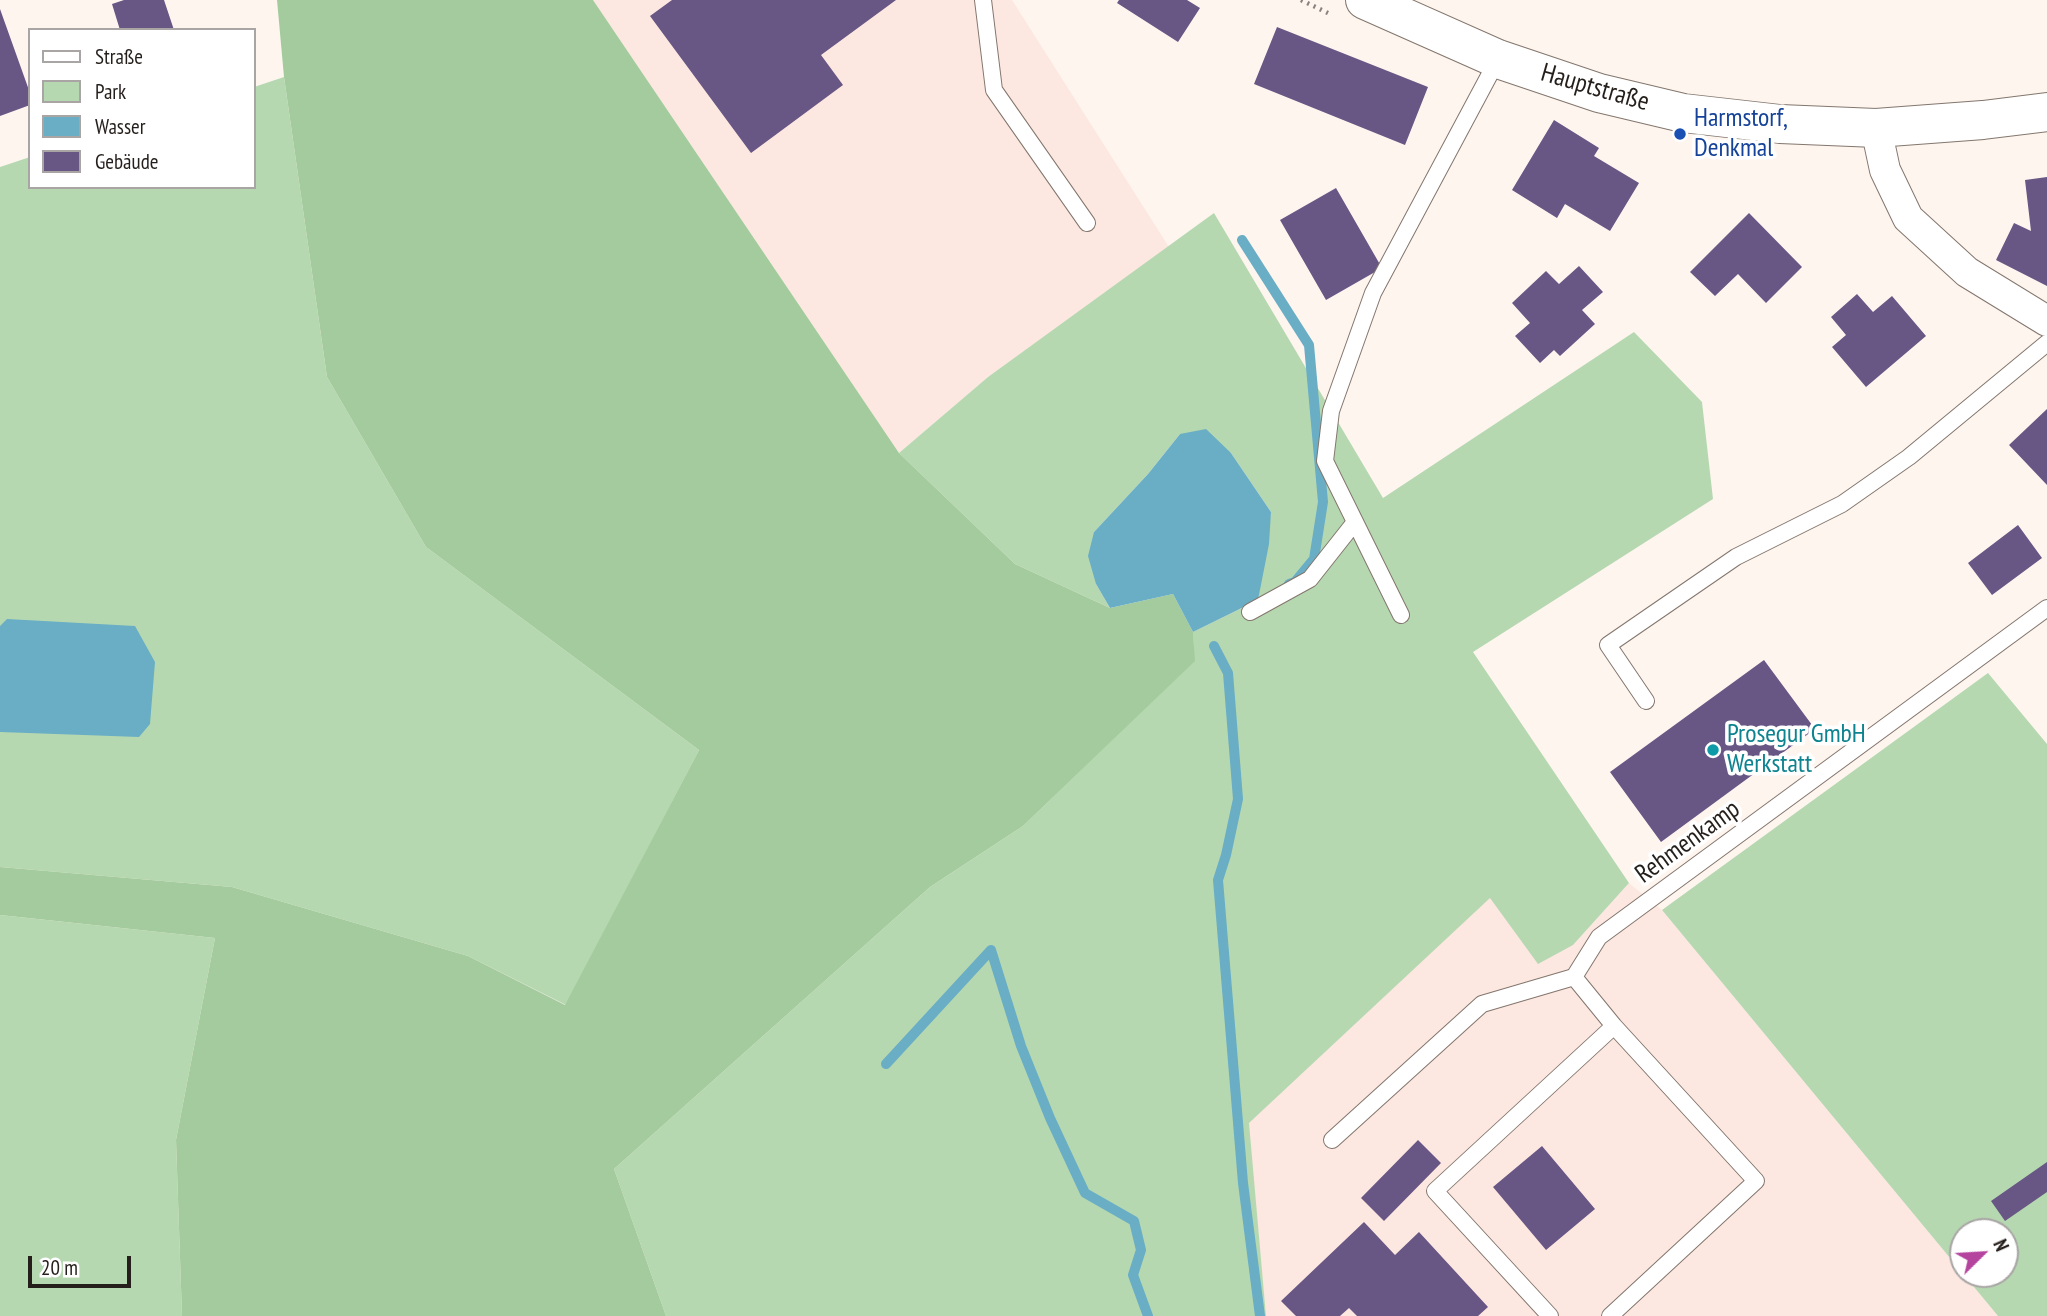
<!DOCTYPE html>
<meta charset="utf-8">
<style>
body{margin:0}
#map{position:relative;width:2047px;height:1316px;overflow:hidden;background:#fef5ef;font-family:"PT Sans Narrow",sans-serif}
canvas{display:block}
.legend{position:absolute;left:28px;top:28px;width:228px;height:161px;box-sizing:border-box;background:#fff;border:2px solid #a8a5a4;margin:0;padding:9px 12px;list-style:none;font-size:21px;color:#251f1c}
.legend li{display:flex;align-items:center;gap:14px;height:35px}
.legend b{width:35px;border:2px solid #a8a5a4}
.north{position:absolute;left:1949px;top:1218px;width:70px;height:70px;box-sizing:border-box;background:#fff;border:2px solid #a8a5a4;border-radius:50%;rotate:66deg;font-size:19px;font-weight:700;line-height:28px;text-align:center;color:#251f1c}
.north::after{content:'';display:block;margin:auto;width:24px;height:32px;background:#b5449f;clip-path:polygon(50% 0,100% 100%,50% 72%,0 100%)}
.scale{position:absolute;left:28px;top:1256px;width:103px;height:32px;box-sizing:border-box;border:4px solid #251f1c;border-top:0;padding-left:9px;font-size:21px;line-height:24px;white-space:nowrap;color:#251f1c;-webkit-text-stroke:5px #fff;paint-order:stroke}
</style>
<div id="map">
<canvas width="2047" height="1316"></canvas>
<ul class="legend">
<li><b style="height:9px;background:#fff"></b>Straße</li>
<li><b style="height:19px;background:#b6d8b1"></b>Park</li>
<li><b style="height:19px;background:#69aec5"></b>Wasser</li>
<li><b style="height:19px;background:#685685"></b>Gebäude</li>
</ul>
<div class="north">N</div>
<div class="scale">20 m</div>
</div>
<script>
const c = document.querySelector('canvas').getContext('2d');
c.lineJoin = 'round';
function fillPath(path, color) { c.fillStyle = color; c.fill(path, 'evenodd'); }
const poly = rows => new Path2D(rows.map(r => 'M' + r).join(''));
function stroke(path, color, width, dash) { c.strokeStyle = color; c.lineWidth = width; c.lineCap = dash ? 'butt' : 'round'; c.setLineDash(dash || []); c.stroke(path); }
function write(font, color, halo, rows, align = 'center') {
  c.font = font + ' "PT Sans Narrow",sans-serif'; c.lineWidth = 7; c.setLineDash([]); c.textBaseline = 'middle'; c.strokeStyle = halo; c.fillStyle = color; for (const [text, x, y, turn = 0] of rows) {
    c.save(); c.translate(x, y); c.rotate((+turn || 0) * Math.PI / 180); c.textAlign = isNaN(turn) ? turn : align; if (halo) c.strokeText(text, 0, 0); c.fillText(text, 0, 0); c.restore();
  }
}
const commercial = poly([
 [593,0,1012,0,1169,247,988,377,899,453],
 [1629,883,1662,910,1998,1316,1266,1316,1248,1123,1490,897,1573,945]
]);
const green = poly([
 [284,77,327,377,426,547,699,750,566,1005,468,956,232,887,0,867,0,167,30,157,30,187,254,187,254,87],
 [1214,213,1383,498,1634,332,1702,402,1713,499,1473,652,1629,883,1573,945,1538,964,1490,898,1249,1123,1266,1316,666,1316,614,1169,930,887,1023,826,1194,661,1193,632,1258,600,1271,512,1231,453,1180,434,1148,474,1094,532,1096,584,1110,608,1015,564,899,453,988,377],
 [1988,673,2047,744,2047,1316,1998,1316,1662,910],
 [1963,1232,2005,1232,2005,1274,1963,1274],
 [0,915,215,938,176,1140,182,1316,0,1316]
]);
const forest = poly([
 [277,0,593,0,899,453,1015,564,1110,608,1173,594,1193,632,1195,661,1023,826,930,887,614,1169,666,1316,182,1316,176,1140,215,938,0,915,0,867,232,887,468,956,565,1005,699,750,426,547,327,377,284,77]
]);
const water = poly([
 [1206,429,1231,453,1271,512,1269,544,1258,600,1193,632,1173,594,1110,608,1096,584,1088,556,1094,532,1148,474,1180,434],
 [7,619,135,626,155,662,150,724,139,737,0,732,0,626]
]);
const stream = poly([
 [1242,240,1309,345,1323,502,1314,559,1295,582,1289,584],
 [1214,646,1228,673,1238,799,1226,855,1218,880,1243,1183,1260,1316],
 [886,1064,991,950,1021,1046,1050,1118,1085,1193,1134,1221,1141,1250,1133,1275,1148,1316]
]);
const building = poly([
 [124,0,164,0,174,30,120,30,112,4],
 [672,0,896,0,821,55,843,85,751,153,650,16],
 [1119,0,1187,0,1200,8,1178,42,1117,3],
 [0,9,30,93,30,105,0,116],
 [1277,27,1428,87,1405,145,1254,84],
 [1554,120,1599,148,1594,156,1639,183,1610,231,1565,204,1557,218,1512,190],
 [2047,177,2047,286,1996,260,2014,223,2031,231,2025,180],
 [1336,188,1382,268,1326,300,1280,220],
 [1749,213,1802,267,1766,303,1738,274,1715,296,1690,272],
 [1579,266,1603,292,1582,310,1595,324,1560,356,1554,350,1540,363,1515,336,1530,323,1512,303,1546,271,1559,284],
 [1857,294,1873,312,1892,296,1926,336,1866,387,1832,347,1846,335,1831,317],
 [2047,409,2047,485,2009,445],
 [2018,525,2042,558,1992,595,1968,563],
 [1764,660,1815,729,1661,842,1610,772],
 [1418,1140,1441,1163,1384,1221,1361,1198],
 [1542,1146,1595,1209,1546,1250,1493,1187],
 [2047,1162,2047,1192,2005,1221,1991,1201],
 [1364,1222,1395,1255,1419,1232,1488,1307,1478,1316,1357,1316,1349,1308,1340,1316,1296,1316,1281,1301]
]);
const path = poly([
 [1301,0,1332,15]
]);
const service = poly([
 [983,0,994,90,1087,223],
 [1250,612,1310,579,1355,522],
 [1401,615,1325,461,1331,411,1373,293,1498,59],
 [1646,701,1608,645,1736,557,1842,504,1909,457,2047,343],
 [1574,977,1599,937,2047,608],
 [1574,977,1614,1026,1756,1181,1610,1316],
 [1332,1140,1482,1004,1574,977],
 [1550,1316,1435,1191,1614,1026]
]);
const minor = poly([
 [1876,128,1885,170,1908,218,1967,272,2047,321]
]);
const secondary = poly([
 [1365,0,1498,59,1599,93,1683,113,1780,124,1876,128,1983,120,2047,112]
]);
const markers = [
 [1680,134,7,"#1a4fb4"],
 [1713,750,7,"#0f9aa8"]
];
const streetNames = [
 ["Hauptstraße",1595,88,16],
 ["Rehmenkamp",1688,842,-36]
];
const transitNames = [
 ["Harmstorf,",1694,119],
 ["Denkmal",1694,149]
];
const cultureNames = [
 ["Prosegur GmbH",1727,735],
 ["Werkstatt",1727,765]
];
fillPath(commercial, '#fce8e1');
fillPath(green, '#b6d8b1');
fillPath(forest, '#a3cb9d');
fillPath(water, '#69aec5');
stroke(stream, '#69aec5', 10);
fillPath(building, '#685685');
stroke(service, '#83766d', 18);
stroke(minor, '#83766d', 32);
stroke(secondary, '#83766d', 40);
stroke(path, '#89817d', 4.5, [2, 5]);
stroke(service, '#fff', 16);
stroke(minor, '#fff', 30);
stroke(secondary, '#fff', 38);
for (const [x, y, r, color] of markers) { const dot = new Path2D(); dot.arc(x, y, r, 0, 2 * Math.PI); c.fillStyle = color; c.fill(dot); stroke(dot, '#fff', 2.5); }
write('26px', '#251f1c', '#fff', streetNames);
write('26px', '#164399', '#fff', transitNames, 'left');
write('26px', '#0d838f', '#fff', cultureNames, 'left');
</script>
